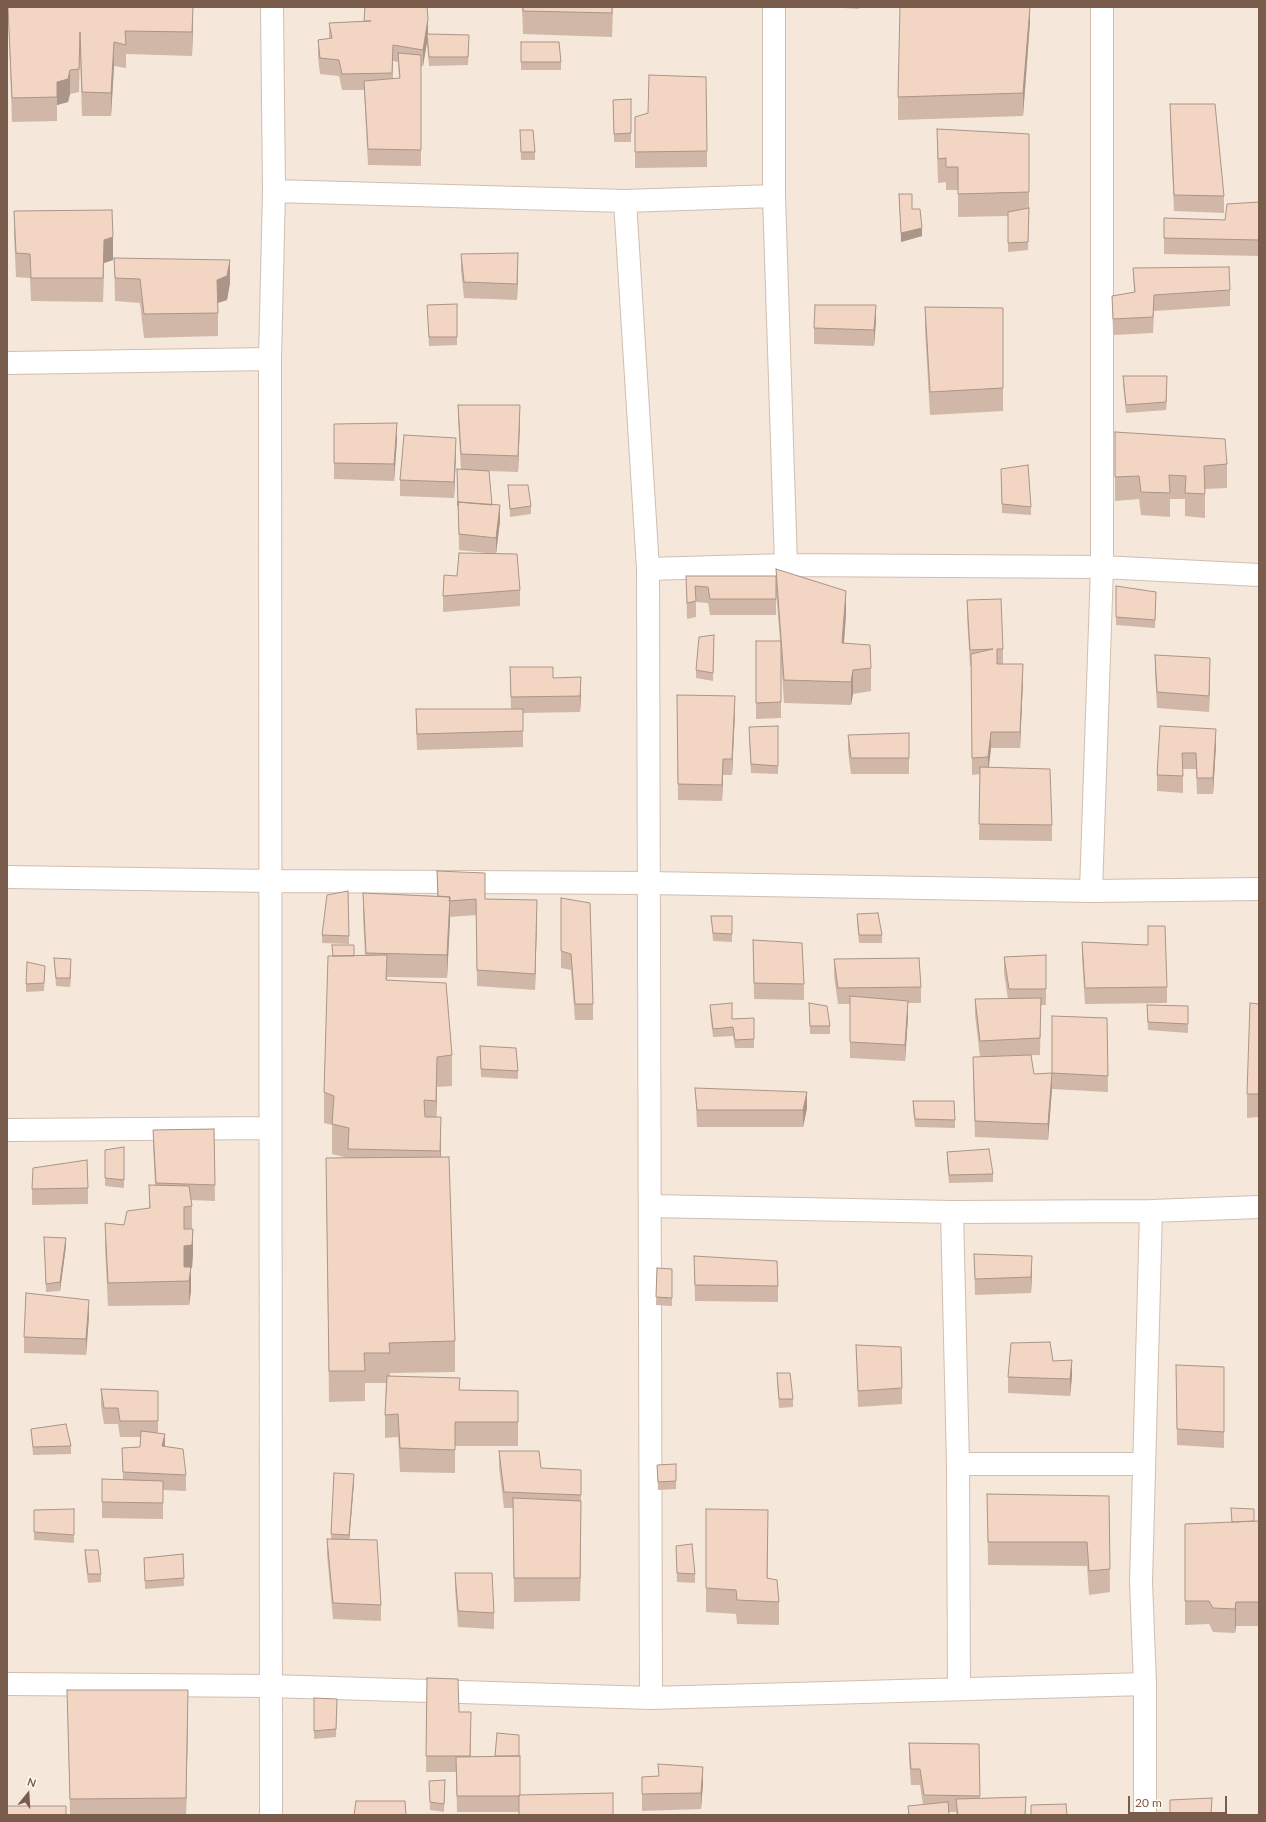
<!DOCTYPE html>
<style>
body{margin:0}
#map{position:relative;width:1266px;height:1822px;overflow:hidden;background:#fdf6ec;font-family:Lato,sans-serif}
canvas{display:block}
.frame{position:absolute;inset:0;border:8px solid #7a5c4d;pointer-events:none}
.north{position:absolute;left:8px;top:1774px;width:40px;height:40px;-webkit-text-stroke:3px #fffaf3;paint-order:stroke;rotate:18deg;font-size:11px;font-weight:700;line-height:16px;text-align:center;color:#7a5c4d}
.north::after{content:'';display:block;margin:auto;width:14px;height:18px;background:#7a5c4d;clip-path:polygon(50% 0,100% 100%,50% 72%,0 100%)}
.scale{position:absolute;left:1128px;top:1796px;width:99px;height:18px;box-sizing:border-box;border:2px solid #7a5c4d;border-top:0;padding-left:5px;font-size:12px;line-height:14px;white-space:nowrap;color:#7a5c4d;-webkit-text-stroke:3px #fffaf3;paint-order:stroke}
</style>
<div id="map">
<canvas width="1266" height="1822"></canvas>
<div class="frame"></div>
<div class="north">N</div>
<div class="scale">20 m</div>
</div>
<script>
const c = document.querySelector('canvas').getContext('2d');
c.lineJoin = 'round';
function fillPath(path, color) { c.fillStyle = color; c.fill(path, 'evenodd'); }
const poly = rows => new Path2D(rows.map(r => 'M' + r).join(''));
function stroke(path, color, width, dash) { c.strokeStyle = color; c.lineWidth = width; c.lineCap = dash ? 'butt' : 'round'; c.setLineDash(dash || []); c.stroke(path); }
const residential = poly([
 [7,7,1259,7,1259,1815,7,1815]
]);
const minor = poly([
 [774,7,774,196,786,565],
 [274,191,625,201,774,196],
 [625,201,648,569,651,1698],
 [7,363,270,359],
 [648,569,786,565,1102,567,1259,575],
 [7,877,270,881,649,883,1091,891,1259,889],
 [1091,891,1102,567,1102,7],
 [7,1130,270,1128],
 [650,1206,952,1212,1151,1211,1259,1207],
 [952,1212,958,1464,959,1689],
 [958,1464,1144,1464],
 [7,1684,271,1686,651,1698,1145,1684],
 [271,1815,270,359,274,191,272,7],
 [1145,1815,1145,1684,1141,1582,1151,1211]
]);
const wall = poly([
 [8,7,193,7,192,56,126,54,126,68,114,66,111,116,82,116,80,55,79,92,70,94,68,102,57,105,57,121,12,122],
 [365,7,428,34,469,43,468,65,429,66,427,42,423,66,421,66,421,166,368,165,364,90,342,90,339,76,320,74,318,57,318,40,329,39,329,23,364,21],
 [393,61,398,62,399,78,393,79],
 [522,7,613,7,612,37,523,34],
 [828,7,859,7,859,9],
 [1030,7,1030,22,1023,116,898,120,898,97],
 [521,42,561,62,561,70,521,70],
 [631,99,631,142,614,142,613,100],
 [1170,104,1224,196,1224,213,1174,211,1170,121],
 [648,113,707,151,707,167,635,168,635,117],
 [937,129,1029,134,1029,216,1028,250,1008,252,1008,216,958,217,958,190,946,190,946,182,938,183,937,153],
 [520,130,535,152,535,160,521,160],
 [899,194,912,209,922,236,901,242],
 [1259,202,1259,256,1164,254,1164,218,1225,220],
 [14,211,113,260,104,263,103,302,31,301,30,278,16,277,14,235],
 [461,254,518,269,517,300,464,298,461,270],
 [114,258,230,283,227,300,218,303,218,336,144,338,140,303,115,301],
 [1133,268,1230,290,1230,306,1154,311,1153,333,1113,335,1112,296,1134,292],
 [457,304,457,345,429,346,427,305],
 [925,307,1003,308,1003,411,930,415,925,330],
 [876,321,874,346,814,344,814,328],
 [1123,376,1167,384,1166,410,1126,413,1123,384],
 [458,405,520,421,518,472,489,471,492,505,500,521,496,553,520,590,520,606,443,612,443,596,457,576,487,553,459,550,457,469,461,469,458,421],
 [334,424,397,440,394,481,334,479],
 [1115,432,1227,464,1227,488,1205,489,1205,518,1185,516,1185,499,1170,499,1170,517,1141,515,1139,499,1115,501],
 [456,454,454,498,400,496,400,480],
 [1001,469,1031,507,1031,515,1002,513],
 [508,485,531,506,531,514,510,517],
 [776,569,846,614,844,643,871,668,871,691,853,694,851,705,784,703,781,659,781,718,756,719,756,641,780,641,776,593,776,615,710,615,708,603,696,602,696,617,687,619,686,576,776,576],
 [1116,586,1156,592,1155,628,1116,625],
 [967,600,1003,649,1003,664,1023,680,1020,748,991,748,989,767,1052,825,1052,841,979,840,980,774,972,775,971,666,970,666,967,617],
 [714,635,713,681,696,678,696,670],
 [1155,655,1210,674,1209,712,1157,708,1155,671],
 [510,667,553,678,581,694,580,712,523,713,523,747,417,750,416,725,416,709,511,709],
 [677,695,735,712,732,775,723,775,722,801,678,800],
 [778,726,778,774,751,773,749,735],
 [1160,726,1216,745,1213,794,1197,794,1196,769,1183,769,1183,793,1157,791,1157,775],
 [848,735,909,750,909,774,851,774,848,751],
 [437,871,485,899,537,916,535,990,477,986,476,915,450,917,447,978,387,977,387,980,452,1055,452,1086,437,1087,436,1117,441,1147,441,1157,455,1341,455,1372,390,1373,390,1376,460,1390,518,1391,518,1446,455,1446,455,1473,400,1472,398,1437,385,1438,385,1415,386,1383,365,1383,365,1401,329,1402,326,1158,348,1158,332,1154,332,1125,324,1123,324,1092,354,956,365,955,363,917,363,893,437,896],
 [348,891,349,944,322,943,322,935],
 [561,898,593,1004,593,1020,575,1020,571,970,561,968],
 [857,914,882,935,882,943,859,943,857,922],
 [711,916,732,934,732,942,713,941],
 [1148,926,1167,987,1167,1003,1085,1004,1082,958,1082,942,1148,945],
 [753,940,804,984,804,1000,754,999],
 [1046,955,1046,1005,1041,1005,1040,1055,1002,1056,1034,1074,1052,1089,1048,1140,975,1137,973,1074,980,1057,975,1015,975,999,1008,999,1004,973,1004,957],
 [54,958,71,967,70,987,56,986],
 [834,959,921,987,921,1003,908,1003,908,1017,905,1061,850,1058,850,1004,838,1004,834,976],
 [45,974,44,991,26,992,26,984],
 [809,1003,830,1026,830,1034,810,1034],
 [1259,1004,1259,1117,1247,1118,1247,1094],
 [710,1005,732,1019,754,1018,754,1048,735,1048,733,1036,713,1037,710,1013],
 [1147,1005,1188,1024,1188,1033,1148,1030,1147,1013],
 [1052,1016,1107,1018,1108,1092,1052,1089],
 [480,1046,518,1071,518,1079,481,1077],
 [695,1088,807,1108,803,1127,697,1127],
 [913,1101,955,1120,955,1128,915,1127,913,1109],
 [214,1129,215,1201,191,1200,192,1206,192,1229,193,1253,192,1268,191,1268,191,1291,189,1305,108,1306,105,1247,105,1223,124,1225,149,1208,149,1185,155,1185,153,1146,153,1130],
 [124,1147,124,1188,105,1186,105,1150],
 [947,1152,993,1174,993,1182,949,1183,947,1160],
 [88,1188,88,1204,32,1205,32,1189],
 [44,1237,66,1246,60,1291,46,1292],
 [974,1254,1032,1272,1031,1293,975,1295],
 [694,1256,778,1286,778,1302,695,1301],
 [657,1268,672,1269,672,1306,656,1305],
 [89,1316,86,1355,24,1353,24,1337],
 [856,1345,902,1388,902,1404,858,1407],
 [1176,1365,1224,1367,1224,1448,1177,1445],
 [777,1373,793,1399,793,1407,779,1408,777,1382],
 [1072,1376,1070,1396,1008,1393,1008,1377],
 [101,1389,158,1391,158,1433,165,1447,186,1475,186,1491,163,1490,163,1519,102,1518,102,1479,123,1480,122,1448,140,1447,140,1437,120,1437,118,1424,104,1424,101,1406],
 [31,1429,71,1446,71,1454,33,1455],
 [499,1451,541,1468,581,1470,581,1524,580,1601,514,1602,513,1508,504,1508,499,1467],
 [676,1464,676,1489,658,1490,657,1465],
 [334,1473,354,1482,349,1539,381,1605,381,1621,333,1619,327,1555,327,1539,331,1539],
 [987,1494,1109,1496,1110,1592,1089,1595,1087,1566,988,1565],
 [706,1509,768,1534,767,1578,779,1602,779,1625,737,1624,736,1614,706,1612],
 [1259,1521,1259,1626,1236,1626,1235,1633,1213,1632,1209,1624,1185,1625,1185,1524],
 [34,1532,74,1535,74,1543,34,1540],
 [676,1546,695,1574,695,1583,677,1582],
 [85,1550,101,1574,101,1582,88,1583,85,1558],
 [183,1554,184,1586,145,1589,144,1558],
 [455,1573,494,1613,494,1629,458,1627,455,1589],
 [427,1678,459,1712,471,1729,471,1757,495,1757,497,1733,519,1756,520,1795,613,1815,519,1815,519,1812,457,1812,456,1772,426,1772],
 [67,1690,188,1713,186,1815,70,1815],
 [314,1698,337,1707,336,1737,314,1739],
 [909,1743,979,1744,980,1799,1026,1797,1026,1815,956,1815,956,1812,948,1812,949,1815,908,1815,908,1806,923,1805,920,1785,911,1785,909,1759],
 [642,1777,703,1783,701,1809,642,1811],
 [429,1781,445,1788,444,1812,430,1810]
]);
const shadedWall = poly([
 [193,7,193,25,192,56,192,32],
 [1030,7,1030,22,1023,116,1023,93],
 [428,19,428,35,427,34,427,42,423,66,423,50],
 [114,42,114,66,111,116,111,93],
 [70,70,70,94,68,102,57,105,57,121,57,82],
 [922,228,922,236,901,242,901,233],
 [113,237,113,260,104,263,103,302,104,240],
 [518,253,518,269,517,300,517,284],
 [230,260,230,283,227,300,217,303,217,280],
 [876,305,876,321,874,346,874,330],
 [1167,376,1167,384,1166,410,1166,402],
 [520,405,520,421,518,472,518,456],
 [397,423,397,440,394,481,394,464],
 [456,438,456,454,454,498,454,482],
 [500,505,500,521,496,554,496,538],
 [846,591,846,614,842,667,842,643],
 [1210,658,1210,674,1209,712,1209,696],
 [1023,664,1023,680,1020,748,1020,732],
 [853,670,853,694,851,705,851,682],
 [581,677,581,694,580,712,580,696],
 [735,696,735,712,732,775,732,759],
 [1216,729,1216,745,1213,794,1213,778],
 [991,732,991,748,988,773,988,757],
 [723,759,723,775,722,801,722,785],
 [450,897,450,921,447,978,447,955],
 [537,900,537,916,535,990,535,974],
 [71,959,71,967,70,987,70,978],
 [908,1001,908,1017,905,1061,905,1045],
 [437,1057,437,1087,436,1131,436,1101],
 [1052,1073,1052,1089,1048,1140,1048,1124],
 [807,1092,807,1108,803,1127,803,1110],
 [441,1117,441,1147,440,1181,440,1151],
 [193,1229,193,1253,192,1268,191,1268,191,1291,189,1305,189,1281,184,1270,184,1246],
 [66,1238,66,1246,60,1291,60,1282],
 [1032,1256,1032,1272,1031,1293,1031,1277],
 [89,1300,89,1316,86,1355,86,1339],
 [1072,1360,1072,1376,1070,1396,1070,1379],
 [165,1434,165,1450,162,1446],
 [354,1474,354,1482,349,1544,349,1535],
 [581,1501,581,1524,580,1601,580,1578],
 [768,1510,768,1534,767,1602,767,1578],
 [1236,1602,1236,1626,1235,1633,1235,1609],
 [188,1690,188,1713,186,1815,186,1798],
 [703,1767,703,1783,701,1809,701,1793]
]);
const building = poly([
 [8,7,193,7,192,32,125,31,126,45,114,42,111,93,82,92,80,32,79,69,70,70,68,79,57,82,57,97,12,98,8,7],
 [365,7,427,7,428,19,423,50,393,45,392,73,342,74,339,60,320,58,318,40,332,38,329,23,371,21,364,21,365,7],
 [523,7,612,7,612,13,523,11,523,7],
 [900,7,1030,7,1023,93,898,97,900,7],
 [427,34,469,35,468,57,429,57,427,34],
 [521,42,559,42,561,62,521,62,521,42],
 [398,53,421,55,421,150,368,149,364,81,400,78,398,53],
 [649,75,706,77,707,151,635,152,635,117,648,113,649,75],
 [631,99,631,133,614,134,613,100,631,99],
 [1170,104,1215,104,1224,196,1174,195,1170,104],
 [937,129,1029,134,1029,192,958,194,958,167,946,167,946,158,938,159,937,129],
 [520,130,533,130,535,152,521,152,520,130],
 [899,194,912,194,912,209,920,209,922,228,901,233,899,194],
 [1259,202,1259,240,1164,238,1164,218,1225,220,1227,204,1259,202],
 [1029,208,1028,242,1008,243,1008,212,1029,208],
 [112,210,113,237,104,240,103,278,31,278,30,254,16,253,14,211,112,210],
 [518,253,517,284,464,282,461,254,518,253],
 [114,258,230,260,227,276,217,280,218,313,144,314,140,279,115,278,114,258],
 [1229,267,1230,290,1154,295,1153,317,1113,319,1112,296,1135,292,1133,268,1229,267],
 [457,304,457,337,429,337,427,305,457,304],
 [815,305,876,305,874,330,814,328,815,305],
 [925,307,1003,308,1003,388,930,392,925,307],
 [1123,376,1167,376,1166,402,1126,405,1123,376],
 [458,405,520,405,518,456,461,454,458,405],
 [397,423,394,464,334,463,334,424,397,423],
 [1115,432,1225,439,1227,464,1204,466,1205,494,1185,493,1186,476,1169,475,1170,493,1141,492,1139,476,1115,477,1115,432],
 [404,435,456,438,454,482,400,480,404,435],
 [1028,465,1031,507,1002,504,1001,469,1028,465],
 [457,469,489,471,492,505,458,502,458,506,457,469],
 [508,485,528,485,531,506,510,509,508,485],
 [458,502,500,505,496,538,459,534,458,502],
 [459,553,517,554,520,590,443,596,444,575,457,576,459,553],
 [776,569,846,591,842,643,870,645,871,668,853,670,851,682,784,680,776,569],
 [686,576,776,576,776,599,710,599,708,587,695,586,696,601,687,603,686,576],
 [1116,586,1156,592,1155,620,1116,617,1116,586],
 [1001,599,1003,649,997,649,997,664,1023,664,1020,732,991,732,988,757,972,758,971,654,993,649,970,650,967,600,1001,599],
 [714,635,713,673,696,670,699,637,714,635],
 [756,641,781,641,781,702,756,703,756,641],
 [1155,655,1210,658,1209,696,1157,692,1155,655],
 [510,667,553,667,553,678,581,677,580,696,511,697,510,667],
 [677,695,735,696,732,759,723,759,722,785,678,784,677,695],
 [416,709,523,709,523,731,417,734,416,709],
 [778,726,778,766,751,764,749,727,778,726],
 [1160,726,1216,729,1213,778,1197,778,1196,753,1182,753,1183,776,1157,775,1160,726],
 [909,733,909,758,851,758,848,735,909,733],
 [980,767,1050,769,1052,825,979,824,980,767],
 [437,871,485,873,485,899,537,900,535,974,477,970,476,899,449,901,450,897,438,896,437,871],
 [348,891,349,936,322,935,327,895,348,891],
 [363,893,450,897,447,955,366,953,363,893],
 [561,898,590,903,593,1004,575,1004,571,954,561,951,561,898],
 [878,913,882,935,859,935,857,914,878,913],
 [711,916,732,916,732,934,713,933,711,916],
 [1148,926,1165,926,1167,987,1085,988,1082,942,1148,945,1148,926],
 [753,940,802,943,804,984,754,983,753,940],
 [332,945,354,945,354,956,333,956,332,945],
 [387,955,386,980,446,983,452,1055,437,1057,436,1101,424,1100,425,1117,441,1117,440,1151,348,1149,349,1128,332,1124,334,1096,324,1092,328,956,387,955],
 [1046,955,1046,989,1009,989,1004,957,1046,955],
 [54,958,71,959,70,978,56,978,54,958],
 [919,958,921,987,838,988,834,959,919,958],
 [27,962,45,966,44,983,26,984,27,962],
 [850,996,908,1001,905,1045,850,1042,850,996],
 [1041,998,1040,1038,980,1041,975,999,1041,998],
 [732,1003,732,1019,754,1018,754,1039,735,1040,733,1027,713,1029,710,1005,732,1003],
 [809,1003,827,1006,830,1026,810,1026,809,1003],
 [1250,1003,1259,1004,1259,1094,1247,1094,1250,1003],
 [1147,1005,1188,1006,1188,1024,1148,1022,1147,1005],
 [1052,1016,1107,1018,1108,1076,1052,1073,1052,1016],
 [480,1046,516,1048,518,1071,481,1069,480,1046],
 [1031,1055,1034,1074,1052,1073,1048,1124,975,1121,973,1057,1031,1055],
 [695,1088,807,1092,803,1110,697,1110,695,1088],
 [913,1101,954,1101,955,1120,915,1119,913,1101],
 [214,1129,215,1185,156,1183,153,1130,214,1129],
 [124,1147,124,1180,105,1178,105,1150,124,1147],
 [989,1149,993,1174,949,1175,947,1152,989,1149],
 [449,1157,455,1341,389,1343,390,1353,364,1353,365,1371,329,1371,326,1158,449,1157],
 [87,1160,88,1188,32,1189,33,1168,87,1160],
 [149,1185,189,1186,192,1206,184,1207,184,1229,193,1229,192,1245,184,1246,184,1267,191,1267,189,1281,108,1283,105,1223,124,1225,127,1211,150,1208,149,1185],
 [44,1237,66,1238,60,1282,46,1284,44,1237],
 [974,1254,1032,1256,1031,1277,975,1279,974,1254],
 [694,1256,777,1261,778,1286,695,1285,694,1256],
 [657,1268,672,1269,672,1298,656,1297,657,1268],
 [26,1293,89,1300,86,1339,24,1337,26,1293],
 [1050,1342,1053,1361,1072,1360,1070,1379,1008,1377,1011,1343,1050,1342],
 [856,1345,901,1347,902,1388,858,1391,856,1345],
 [1176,1365,1224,1367,1224,1432,1177,1429,1176,1365],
 [777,1373,790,1373,793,1399,779,1399,777,1373],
 [387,1376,460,1378,459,1390,518,1391,518,1422,455,1422,455,1450,400,1448,398,1414,385,1415,387,1376],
 [101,1389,158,1391,158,1421,120,1421,118,1408,104,1408,101,1389],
 [66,1424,71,1446,33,1447,31,1429,66,1424],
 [141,1431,165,1434,162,1446,183,1449,186,1475,123,1472,122,1448,140,1447,141,1431],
 [499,1451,539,1451,541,1468,581,1470,581,1495,504,1492,499,1451],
 [676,1464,676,1481,658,1482,657,1465,676,1464],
 [334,1473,354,1474,349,1535,331,1534,334,1473],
 [102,1479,163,1481,163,1503,102,1502,102,1479],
 [987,1494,1109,1496,1110,1569,1089,1571,1087,1542,988,1542,987,1494],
 [513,1498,581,1501,580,1578,514,1578,513,1498],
 [1231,1508,1254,1509,1254,1521,1232,1522,1231,1508],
 [74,1509,74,1535,34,1532,34,1510,74,1509],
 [706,1509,768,1510,767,1578,777,1580,779,1602,737,1600,736,1590,706,1588,706,1509],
 [1259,1521,1259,1602,1236,1602,1235,1609,1213,1608,1209,1601,1185,1601,1185,1524,1259,1521],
 [327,1539,377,1540,381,1605,333,1603,327,1539],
 [692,1544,695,1574,677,1573,676,1546,692,1544],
 [85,1550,98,1550,101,1574,88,1574,85,1550],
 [183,1554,184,1578,145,1581,144,1558,183,1554],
 [455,1573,492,1573,494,1613,458,1611,455,1573],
 [427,1678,458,1679,459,1712,471,1712,470,1756,426,1756,427,1678],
 [67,1690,188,1690,186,1798,70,1799,67,1690],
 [314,1698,337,1699,336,1729,314,1731,314,1698],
 [497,1733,519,1735,519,1756,495,1756,497,1733],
 [909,1743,979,1744,980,1796,924,1795,920,1769,911,1769,909,1743],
 [520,1756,520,1795,519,1795,519,1796,457,1796,456,1757,520,1756],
 [658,1764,703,1767,701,1793,642,1794,642,1777,659,1776,658,1764],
 [445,1780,444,1804,430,1802,429,1781,445,1780],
 [613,1793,613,1815,519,1815,519,1795,613,1793],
 [1026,1797,1025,1815,958,1815,956,1799,1026,1797],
 [1212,1798,1211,1815,1170,1815,1170,1800,1212,1798],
 [356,1801,405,1801,406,1815,354,1815,356,1801],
 [948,1802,949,1815,909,1815,908,1806,948,1802],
 [1066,1804,1067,1815,1031,1815,1031,1805,1066,1804],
 [7,1806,66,1806,66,1815,7,1815,7,1806]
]);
fillPath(residential, '#f5e8da');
stroke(minor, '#d1beb0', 24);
stroke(minor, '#fff', 22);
fillPath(wall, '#d1b7a8');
fillPath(shadedWall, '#aa9588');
fillPath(building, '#f3d5c3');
stroke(building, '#aa9588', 1);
</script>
